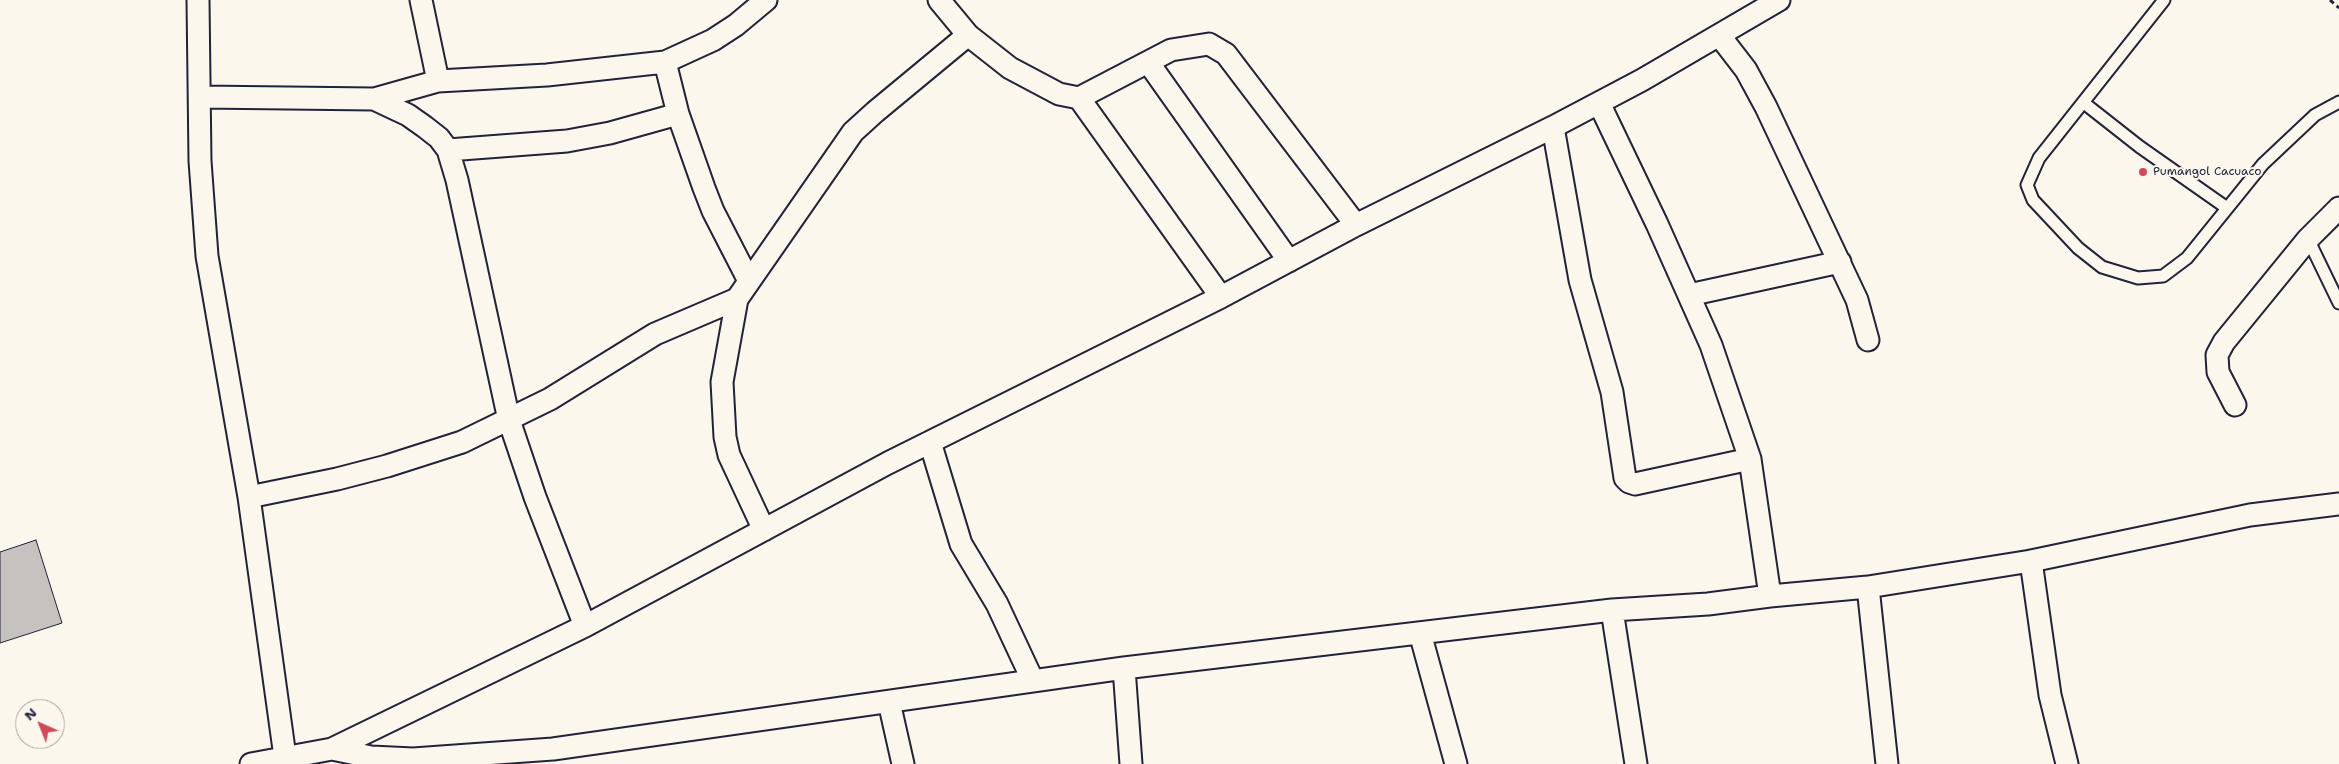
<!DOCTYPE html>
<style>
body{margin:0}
#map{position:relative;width:2339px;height:764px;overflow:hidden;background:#fbf7ec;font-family:"Shantell Sans",sans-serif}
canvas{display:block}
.north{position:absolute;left:15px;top:699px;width:50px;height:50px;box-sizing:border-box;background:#fbf7ec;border:1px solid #a4a2a5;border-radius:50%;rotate:316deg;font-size:14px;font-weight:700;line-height:20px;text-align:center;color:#22223b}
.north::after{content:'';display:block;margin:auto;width:18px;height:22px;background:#d1495b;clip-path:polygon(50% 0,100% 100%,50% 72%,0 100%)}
</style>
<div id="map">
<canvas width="2339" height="764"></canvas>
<div class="north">N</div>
</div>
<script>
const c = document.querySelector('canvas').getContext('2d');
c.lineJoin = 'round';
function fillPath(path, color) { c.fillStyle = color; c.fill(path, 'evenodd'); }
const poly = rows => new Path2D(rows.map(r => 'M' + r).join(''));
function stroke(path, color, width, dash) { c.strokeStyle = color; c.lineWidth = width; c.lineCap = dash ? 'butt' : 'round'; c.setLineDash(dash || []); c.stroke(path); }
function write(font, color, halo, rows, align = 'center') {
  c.font = font + ' "Shantell Sans",sans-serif'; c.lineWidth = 4; c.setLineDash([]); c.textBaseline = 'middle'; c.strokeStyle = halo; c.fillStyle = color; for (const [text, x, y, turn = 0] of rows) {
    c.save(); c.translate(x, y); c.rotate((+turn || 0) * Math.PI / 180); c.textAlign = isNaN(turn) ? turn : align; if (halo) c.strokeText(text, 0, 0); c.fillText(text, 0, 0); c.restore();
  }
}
const building = poly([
 [36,540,62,623,0,643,0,552,36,540]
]);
const path = poly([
 [2330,0,2339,8]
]);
const service = poly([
 [2164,0,2039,158,2027,185,2033,200,2078,248,2102,267,2138,278,2163,276,2187,258,2263,164,2315,115,2339,102],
 [2084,103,2140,147,2227,208],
 [2308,239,2339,303]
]);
const minor = poly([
 [198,0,200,161,207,256,249,497,286,764],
 [421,0,438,81],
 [939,0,968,35,1010,68,1059,94,1079,98,1171,50,1209,44,1226,54,1356,225],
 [1719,35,1746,70,1766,107,1857,300,1868,340],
 [665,62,678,114,704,188,713,211,749,281],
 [1148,62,1289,261],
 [201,97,374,99,408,115,425,127,439,138,448,150,457,180,509,420,535,497,585,626],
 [1079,98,1221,297],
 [374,99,438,81,547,75,665,62,713,40,736,25,766,0],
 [1599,103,1657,224,1711,345,1750,459,1770,596],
 [1553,127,1580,280,1612,392,1625,478,1629,482,1635,484,1750,459],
 [448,150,567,141,610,133,678,114],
 [1689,295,1840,262],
 [737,299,722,382,725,437,729,455,764,530],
 [2235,405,2218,372,2217,355,2224,342,2308,239,2339,208],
 [930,442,961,544,997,604,1033,681],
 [249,497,337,479,387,466,462,442,550,399,655,334,737,299,853,132,875,112,968,35],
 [2031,561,2050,695,2067,764],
 [1868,587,1887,764],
 [1612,610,1636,764],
 [1420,633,1456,764],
 [1124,668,1131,764],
 [889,702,903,764],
 [332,749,585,626,888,463,1221,297,1356,225,1553,127,1642,80,1779,0],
 [251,764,332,749,371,757,413,759,553,749,1124,668,1612,610,1708,604,1770,596,1868,587,2031,561,2250,515,2339,504]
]);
const markers = [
 [2143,172,5,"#d1495b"]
];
const poiNames = [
 ["Pumangol Cacuaco",2153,172]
];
fillPath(building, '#c6c2c0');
stroke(building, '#22223b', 1);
stroke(service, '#22223b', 15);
stroke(minor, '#22223b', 25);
stroke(path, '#22223b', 3, [5, 4]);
stroke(service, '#fbf7ec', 11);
stroke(minor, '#fbf7ec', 21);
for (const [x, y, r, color] of markers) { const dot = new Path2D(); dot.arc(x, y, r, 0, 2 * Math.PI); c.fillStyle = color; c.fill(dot); stroke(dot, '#fbf7ec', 2); }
write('12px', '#22223b', '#fbf7ec', poiNames, 'left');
</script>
